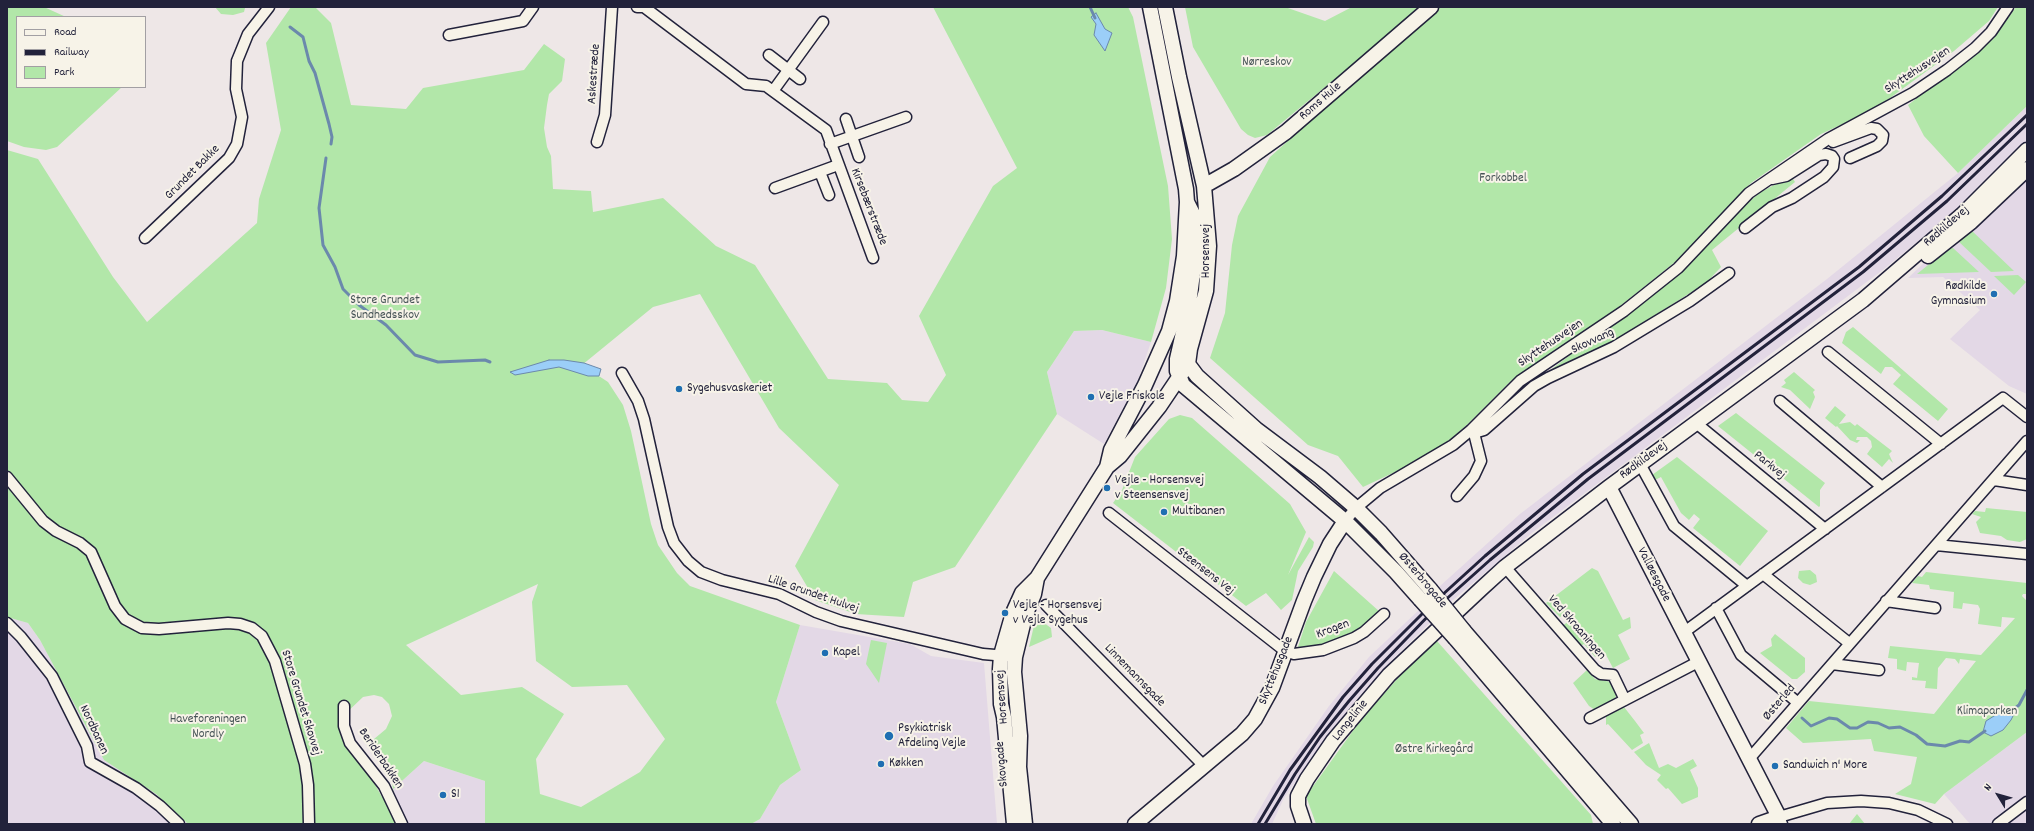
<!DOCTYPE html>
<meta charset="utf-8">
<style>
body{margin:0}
#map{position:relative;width:2034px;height:831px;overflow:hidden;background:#eee7e7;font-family:Dekko,sans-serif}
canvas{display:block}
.frame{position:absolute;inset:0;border:8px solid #22223b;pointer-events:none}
.legend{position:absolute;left:16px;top:16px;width:130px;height:72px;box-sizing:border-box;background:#f7f3e8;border:1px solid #a29fa3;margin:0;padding:5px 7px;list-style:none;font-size:12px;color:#22223b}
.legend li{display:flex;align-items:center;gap:8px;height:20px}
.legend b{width:20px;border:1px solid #a29fa3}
.north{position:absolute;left:1978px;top:775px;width:40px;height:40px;-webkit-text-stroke:3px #f7f3e8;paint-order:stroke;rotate:307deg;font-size:11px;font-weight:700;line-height:16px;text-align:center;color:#22223b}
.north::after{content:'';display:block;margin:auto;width:14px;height:18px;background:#22223b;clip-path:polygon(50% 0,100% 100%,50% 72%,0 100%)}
</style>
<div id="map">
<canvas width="2034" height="831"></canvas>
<div class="frame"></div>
<ul class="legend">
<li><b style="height:5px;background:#f7f3e8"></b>Road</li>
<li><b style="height:5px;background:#22223b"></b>Railway</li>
<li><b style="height:11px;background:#b2e7a9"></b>Park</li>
</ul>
<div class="north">N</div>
</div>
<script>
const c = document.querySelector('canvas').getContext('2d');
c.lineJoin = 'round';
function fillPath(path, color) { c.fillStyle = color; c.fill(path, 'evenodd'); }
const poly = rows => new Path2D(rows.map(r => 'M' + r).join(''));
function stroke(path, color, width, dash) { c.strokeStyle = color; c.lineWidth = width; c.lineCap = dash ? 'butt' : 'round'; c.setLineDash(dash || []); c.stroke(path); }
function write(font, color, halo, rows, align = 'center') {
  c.font = font + ' Dekko,sans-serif'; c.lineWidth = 4; c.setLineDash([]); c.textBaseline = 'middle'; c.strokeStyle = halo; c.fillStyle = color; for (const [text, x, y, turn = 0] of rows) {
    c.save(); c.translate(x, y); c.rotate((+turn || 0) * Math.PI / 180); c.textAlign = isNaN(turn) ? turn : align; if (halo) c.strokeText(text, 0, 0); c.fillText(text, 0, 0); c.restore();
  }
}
const built = poly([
 [2027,106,2027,141,1987,180,1945,219,1884,269,1533,532,1453,600,1393,659,1355,701,1314,755,1284,798,1272,824,1251,824,1273,786,1329,706,1369,657,1420,609,1440,586,1520,514,1827,279,1911,211,1958,173],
 [2027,165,2027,394,2009,386,1950,339,1980,310,1943,277,1908,278],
 [1102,330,1151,342,1138,380,1104,444,1057,414,1047,372,1074,331],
 [7,617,28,623,40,640,104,760,156,794,188,824,11,824,7,821],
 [800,625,910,644,931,656,984,663,997,824,751,824,760,819,780,785,801,770,776,702],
 [2027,732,2027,824,1970,824,1944,794],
 [424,761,485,781,485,824,401,824,393,789]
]);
const green = poly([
 [7,7,44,7,66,17,17,17,17,87,122,87,57,147,46,150,24,147,7,141],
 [215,7,243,7,245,8,244,12,233,15,221,14],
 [291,7,315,7,331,23,351,105,406,109,423,88,524,70,544,44,565,59,562,81,549,94,547,105,544,128,547,147,551,156,553,189,591,191,593,212,663,198,716,246,755,265,828,379,887,383,902,400,928,402,946,375,919,316,993,186,1017,168,933,7,1128,7,1133,17,1168,186,1172,239,1166,288,1151,342,1102,330,1074,331,1047,372,1057,414,955,567,913,582,904,617,856,614,815,600,795,566,839,485,779,428,700,294,653,307,582,365,608,382,623,405,631,431,651,524,658,545,677,573,690,586,800,625,776,702,801,770,780,785,760,819,751,824,485,824,485,781,424,761,393,789,401,824,188,824,156,794,104,760,40,640,28,623,7,617,7,150,38,159,113,277,147,322,257,223,259,199,281,130,266,43],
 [538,584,532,602,536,661,572,687,627,685,665,739,640,772,581,807,540,794,536,759,564,714,522,687,461,695,406,645],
 [374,695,382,697,389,704,392,716,386,729,374,739,374,754,391,774,393,789,382,797,369,774,343,716,363,697],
 [1185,7,1285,7,1325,21,1352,7,1422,7,1267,135,1255,138,1248,135,1241,129,1193,47],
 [1437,7,1998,7,1989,21,1954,51,1875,109,1821,134,1751,183,1680,258,1609,315,1510,382,1469,423,1445,444,1427,457,1363,487,1338,456,1308,445,1210,358,1225,313,1232,245,1238,216,1270,157],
 [2016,7,2027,7,2027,106,1958,173,1924,136,1908,105,1993,39],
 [1791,176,1795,182,1712,250,1721,267,1706,283,1609,344,1549,371,1685,268,1743,207,1759,193],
 [1971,230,2014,271,1991,272,1958,241],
 [1949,248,1953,248,1979,272,1917,274],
 [2018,275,2026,282,2014,295,1994,276],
 [1853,327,1948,409,1938,421,1893,384,1901,375,1892,367,1885,367,1881,374,1842,343,1846,332],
 [1794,372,1815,390,1813,392,1815,397,1810,409,1790,390,1781,387,1786,383,1784,380],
 [1835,406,1846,415,1839,424,1850,422,1855,426,1857,424,1892,451,1889,454,1893,463,1889,459,1882,467,1867,454,1872,447,1871,441,1867,437,1857,437,1856,440,1860,440,1857,443,1850,440,1837,426,1836,427,1825,418],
 [1736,413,1825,483,1820,490,1820,506,1819,507,1718,426],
 [1180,415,1192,418,1290,504,1306,532,1288,575,1309,537,1314,542,1313,547,1298,571,1292,600,1281,610,1266,593,1246,606,1113,503,1122,490,1135,457,1169,419],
 [1677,457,1768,531,1740,566,1693,528,1700,519,1694,514,1689,520,1681,513,1661,477,1655,480,1652,475],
 [1986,508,2027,512,2027,539,2020,542,2007,540,2001,536,1980,533,1976,522,1981,517,1972,514,1975,511,1985,512],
 [1592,568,1598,571,1623,620,1630,617,1631,628,1618,635,1630,659,1613,668,1605,653,1600,652,1595,657,1584,644,1579,647,1561,627,1570,620,1567,621,1562,616,1560,617,1546,603],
 [1810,570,1816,575,1817,582,1810,585,1803,583,1798,578,1799,571],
 [1334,571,1380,612,1359,631,1332,644,1297,650,1306,622],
 [1926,572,2027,583,2027,594,2023,594,2022,596,2027,601,2027,732,1944,794,1935,804,1895,794,1911,784,1917,757,1874,751,1871,739,1803,743,1786,728,1809,701,1934,714,1976,661,1960,659,1959,664,1955,659,1946,658,1938,668,1937,689,1925,688,1926,681,1912,680,1912,677,1917,678,1919,663,1907,662,1906,671,1897,669,1897,659,1888,658,1890,646,1981,655,2015,618,2002,617,2001,627,1978,624,1980,609,1978,605,1963,603,1962,609,1953,608,1954,592,1930,589,1929,585,1912,583,1918,576,1922,577],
 [1036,617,1051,628,1052,637,1029,647],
 [1775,634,1805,658,1805,672,1797,679,1792,679,1760,653,1772,646,1771,639],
 [871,640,887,643,879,683,866,664],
 [1437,641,1591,815,1593,824,1316,824,1306,796,1360,721,1406,669],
 [1587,670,1595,679,1611,682,1617,694,1614,700,1595,710,1589,706,1573,683],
 [1620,707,1624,707,1635,721,1644,733,1640,735,1643,743,1632,750,1608,724,1606,725,1606,714],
 [1649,743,1659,768,1668,764,1676,768,1693,759,1697,766,1690,770,1698,788,1698,797,1682,804,1668,788,1666,789,1657,780,1661,775,1646,765,1634,752],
 [1857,814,1865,824,1849,824]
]);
const water = poly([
 [1096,13,1105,29,1112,33,1105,51,1094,35,1096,24,1091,17,1096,13],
 [549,360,564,360,584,363,601,369,599,376,588,376,559,367,515,375,510,372,549,360],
 [2010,708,2013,710,2014,714,2011,720,2003,730,1991,736,1983,732,1986,721,2002,711,2010,708]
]);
const stream = poly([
 [1090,7,1095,18],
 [290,27,303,37,309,61,315,73,329,124,332,137,331,144],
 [326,158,319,208,323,245,335,267,343,289,359,305,386,325,415,355,438,362,485,360,490,362],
 [2010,712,2019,705,2027,690],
 [1802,718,1811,726,1829,718,1837,719,1850,728,1857,728,1868,722,1878,723,1889,728,1900,727,1916,735,1927,744,1945,746,1960,741,1969,742,1985,731]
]);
const street = poly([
 [637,7,644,7,746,84,766,86,826,130,873,258],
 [449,35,523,21,533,7],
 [769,55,800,79],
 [773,91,823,22],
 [846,119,859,157],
 [597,142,605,115,612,7],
 [1833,142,1871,128,1877,129,1883,135,1882,141,1877,146,1850,158],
 [830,144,906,117],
 [820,172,829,195],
 [775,188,838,165],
 [1745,228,1772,207,1792,198,1824,177,1833,167,1834,159,1832,156,1826,154,1819,155,1786,176,1772,179],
 [145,238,229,158,237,144,242,117,236,89,237,61,248,34,269,7],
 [1828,352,1941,444],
 [622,373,638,401,644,419,668,527,674,543,688,561,701,572,722,580,779,594,816,612,841,621,983,654,1007,656],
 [1780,401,1882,487],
 [1696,423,1825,529],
 [1471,430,1474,433,1484,430,1534,386,1548,378,1614,347,1690,301,1729,273],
 [1640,464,1674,526,1747,586],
 [7,477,43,521,56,531,80,543,91,552,115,606,125,619,142,628,159,629,228,623,240,624,252,628,262,636,275,661,305,764,308,785,309,824],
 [1994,480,2027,485],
 [1457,496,1474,476,1481,461,1474,433],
 [1109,513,1285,651,1294,654,1323,650,1354,638,1364,632,1384,614],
 [1345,521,1356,508,1380,488,1453,445,1471,430,1520,381,1624,311,1678,268,1749,193,1828,139,1913,93,1947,70,1975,48,1991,32,2008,7],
 [1936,545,2027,554],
 [1505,567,1595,670,1601,674,1613,675,1625,700],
 [1763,574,1849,643],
 [1886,601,1935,608],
 [1046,605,1203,765],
 [1716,608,1741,655,1797,702],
 [7,623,21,637,52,676,87,746,90,762,136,788,160,806,179,824],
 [1683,633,2003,398,2027,417],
 [1832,664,1879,670],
 [344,706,344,726,350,743,384,786,402,824],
 [1590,718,1698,662],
 [1749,759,2027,441],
 [1782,824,1779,817,1827,803,1861,801,1889,803,1918,810,1947,824],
 [1998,824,2027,802]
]);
const secondary = poly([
 [1204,186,1234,169,1286,132,1431,7],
 [1187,202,1196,220,1196,250,1188,311,1177,359,1177,371,1183,385,1345,521,1396,572,1420,599],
 [1928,256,1971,222,2027,169],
 [1188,364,1197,376,1256,429,1320,477,1356,508,1381,533,1430,589],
 [1107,467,1111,450,1145,385,1169,331,1177,301,1184,256,1187,202,1186,189,1150,7],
 [1609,487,1779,817,1759,824],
 [1464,631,1631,824],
 [1455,638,1613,824],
 [1014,824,1004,717,1001,704,1000,669,1001,655,1013,613,1022,593,1037,578,1107,467,1120,456,1159,407,1188,364,1190,349,1206,291,1209,246,1204,186,1179,77,1165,7],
 [1025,824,1019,767,1020,736,1014,672,1015,657,1025,616,1034,594,1037,578],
 [1135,824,1242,734,1255,719,1272,688,1304,601,1314,577,1330,544,1345,521],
 [1304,824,1298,806,1298,796,1307,779,1333,741,1389,675,1482,588,1505,567,1609,487,1863,300,1963,214,2027,150]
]);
const rail = poly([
 [1258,824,1290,770,1343,697,1372,664,1429,607,1485,556,1583,474,1859,267,1942,196,2027,115],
 [1265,824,1295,774,1320,737,1349,701,1378,668,1433,611,1490,560,1588,479,1863,272,1947,201,2027,124]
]);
const secondaryBridge = poly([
 [1430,589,1464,631],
 [1420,599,1455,638]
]);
const markers = [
 [1994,294,4,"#1f6fb2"],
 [679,389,4,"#1f6fb2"],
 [1091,397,4,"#1f6fb2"],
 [1107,488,4,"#1f6fb2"],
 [1164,512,4,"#1f6fb2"],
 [1005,613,4,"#1f6fb2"],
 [825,653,4,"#1f6fb2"],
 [889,736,5,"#1f6fb2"],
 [881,764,4,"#1f6fb2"],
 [1775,766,4,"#1f6fb2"],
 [443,795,4,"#1f6fb2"]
];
const parkNames = [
 ["Nørreskov",1267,63],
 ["Forkobbel",1503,179],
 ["Store Grundet",385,301],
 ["Sundhedsskov",385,316],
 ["Klimaparken",1987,712],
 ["Haveforeningen",208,720],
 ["Nordly",208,735],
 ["Østre Kirkegård",1434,750]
];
const streetNames = [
 ["Skyttehusvejen",1918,71,-33],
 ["Askestræde",595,74,-86],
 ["Roms Hule",1321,102,-41],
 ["Grundet Bakke",193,173,-45],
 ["Kirsebærstræde",868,207,69],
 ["Rødkildevej",1947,227,-41],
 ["Horsensvej",1207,251,-90],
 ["Skovvang",1593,342,-25],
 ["Skyttehusvejen",1551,344,-34],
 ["Rødkildevej",1644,461,-36],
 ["Parkvej",1769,466,39],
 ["Steensens Vej",1205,572,38],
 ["Valløesgade",1653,575,63],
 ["Østerbrogade",1422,581,50],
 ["Lille Grundet Hulvej",813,595,19],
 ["Ved Skraaningen",1576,628,49],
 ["Krogen",1333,630,-21],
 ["Skyttehusgade",1277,671,-68],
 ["Linnemannsgade",1134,676,46],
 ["Horsensvej",1003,697,-94],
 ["Store Grundet Skovvej",300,703,73],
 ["Østerled",1780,703,-50],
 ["Langelinie",1351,721,-51],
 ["Nordbanen",93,730,65],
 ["Beriderbakken",380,759,56],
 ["Skovgade",1003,764,-95]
];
const poiNames = [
 ["Rødkilde",1986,287,"right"],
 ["Gymnasium",1986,302,"right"],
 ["Sygehusvaskeriet",687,389],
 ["Vejle Friskole",1099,397],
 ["Vejle - Horsensvej",1115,481],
 ["v Steensensvej",1115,496],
 ["Multibanen",1172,512],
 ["Vejle - Horsensvej",1013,606],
 ["v Vejle Sygehus",1013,621],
 ["Kapel",833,653],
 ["Psykiatrisk",898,729],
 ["Afdeling Vejle",898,744],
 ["Køkken",889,764],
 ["Sandwich n' More",1783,766],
 ["S1",451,795]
];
fillPath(built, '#e3d8e6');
fillPath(green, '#b2e7a9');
fillPath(water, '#9bcef8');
stroke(water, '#6b89ac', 1);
stroke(stream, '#6b89ac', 3);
stroke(street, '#22223b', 13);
stroke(secondary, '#22223b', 17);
stroke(street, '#f7f3e8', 10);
stroke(secondary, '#f7f3e8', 14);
stroke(rail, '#22223b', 3);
stroke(secondaryBridge, '#22223b', 17, []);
stroke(secondaryBridge, '#f7f3e8', 14);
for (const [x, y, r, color] of markers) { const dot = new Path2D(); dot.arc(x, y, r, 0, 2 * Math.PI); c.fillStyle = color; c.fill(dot); stroke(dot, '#f7f3e8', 1.5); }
write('13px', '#465356', '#f7f3e8', parkNames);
write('13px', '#22223b', '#f7f3e8', streetNames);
write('13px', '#22223b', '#f7f3e8', poiNames, 'left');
</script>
